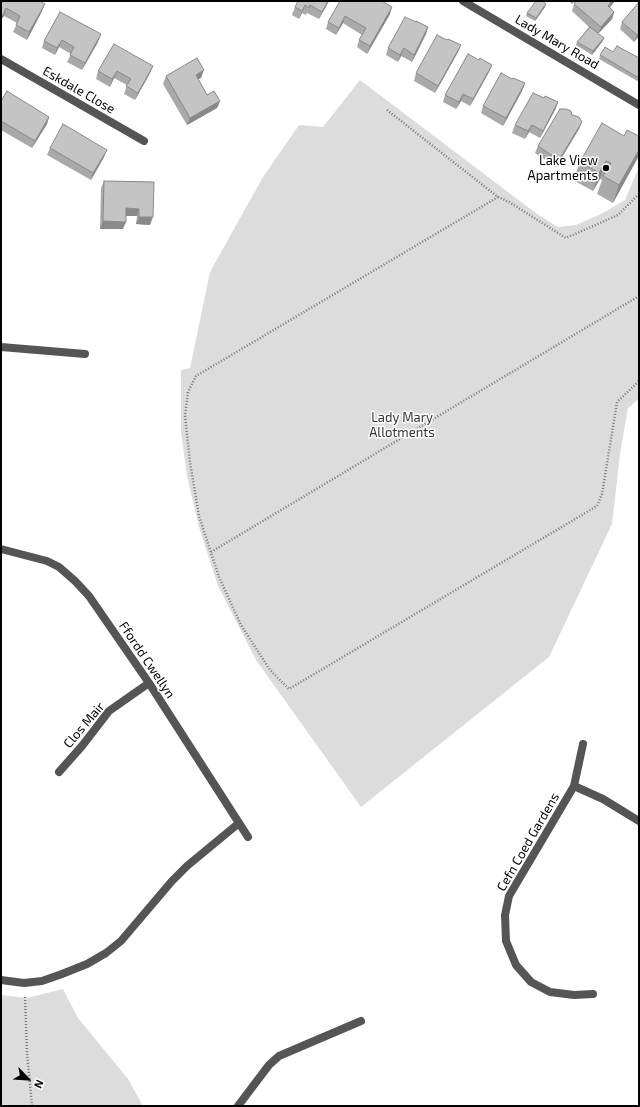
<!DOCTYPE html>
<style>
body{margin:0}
#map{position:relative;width:640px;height:1107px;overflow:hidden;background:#fff;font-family:"Exo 2",sans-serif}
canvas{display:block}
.frame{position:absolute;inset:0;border:2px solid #000;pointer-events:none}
.north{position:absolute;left:8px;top:1059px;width:40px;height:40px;-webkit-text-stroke:3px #fff;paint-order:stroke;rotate:115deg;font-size:11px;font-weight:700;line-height:16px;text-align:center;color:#000}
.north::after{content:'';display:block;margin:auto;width:14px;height:18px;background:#000;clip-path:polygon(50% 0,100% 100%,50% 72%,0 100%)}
</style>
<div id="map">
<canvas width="640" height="1107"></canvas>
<div class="frame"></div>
<div class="north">N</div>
</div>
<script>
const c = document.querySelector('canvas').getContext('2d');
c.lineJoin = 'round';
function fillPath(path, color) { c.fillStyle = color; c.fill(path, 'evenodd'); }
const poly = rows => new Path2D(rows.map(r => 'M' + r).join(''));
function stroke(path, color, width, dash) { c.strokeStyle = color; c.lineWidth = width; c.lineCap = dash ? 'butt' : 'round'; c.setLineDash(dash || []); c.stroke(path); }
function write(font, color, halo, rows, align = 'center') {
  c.font = font + ' "Exo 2",sans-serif'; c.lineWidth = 3; c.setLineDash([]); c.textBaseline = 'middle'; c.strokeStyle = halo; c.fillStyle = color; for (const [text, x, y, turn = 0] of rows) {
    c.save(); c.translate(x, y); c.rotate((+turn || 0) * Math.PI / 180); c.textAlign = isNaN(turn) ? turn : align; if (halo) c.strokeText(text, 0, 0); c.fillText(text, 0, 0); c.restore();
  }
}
const green = poly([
 [360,80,537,214,558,227,576,225,601,214,625,200,639,167,639,399,628,408,620,454,612,524,549,657,361,807,256,660,218,586,199,527,187,476,181,432,181,370,190,368,210,272,263,177,299,125,323,127],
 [63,989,78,1018,128,1079,143,1106,1,1106,1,995,27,998]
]);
const path = poly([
 [387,110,498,197,509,202,566,238,618,215,639,194],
 [498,197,196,376,188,392,185,416,190,462,199,516,219,577,241,625,270,670,289,689,597,506,602,494,617,402,639,381],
 [211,552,639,296],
 [25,997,27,1052,32,1106]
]);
const street = poly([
 [463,1,639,105],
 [1,59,144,141],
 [1,347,85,354],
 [1,549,47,561,59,567,75,581,89,596,149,683,248,837],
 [583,744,574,786,509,896,505,915,506,941,516,965,531,982,550,992,574,995,593,994],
 [59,772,82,746,109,711,149,683],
 [574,786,603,799,639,821],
 [1,980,24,983,42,981,62,974,87,964,106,953,121,941,172,881,187,866,239,823],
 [238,1106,269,1065,279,1056,361,1021]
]);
const wall = poly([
 [1,1,42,11,27,40,13,32,17,23,4,16,1,20],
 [329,1,319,19,307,13,306,15,302,13,299,19,292,15,295,7],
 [340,1,390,14,367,54,357,47,359,40,362,35,343,23,336,35,326,29,328,22],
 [569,1,575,1,572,4],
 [576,1,615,1,610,7,614,12,612,19,598,34,604,38,602,42,592,55,576,45,577,42,589,27,572,11,574,4],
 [545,7,535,21,526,16,527,13],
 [60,12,98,42,82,70,67,62,71,54,59,47,55,55,42,48,44,41],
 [416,22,428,27,426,34,412,62,401,56,398,62,386,55,388,48],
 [622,22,639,36,634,42,620,29],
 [461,45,458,52,435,93,414,81,416,73],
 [613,52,639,58,639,82,599,59,600,55],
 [479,60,492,65,489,72,470,106,461,101,456,109,443,102,445,95],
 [153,66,150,73,135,100,124,94,127,85,114,78,110,87,96,79,98,71],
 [166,76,201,78,198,79,207,95,220,101,217,108,187,125,163,84],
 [512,79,525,83,522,91,503,126,481,113,483,106],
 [544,98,558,102,555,110,540,138,529,132,525,139,512,133,515,125],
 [1,101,49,117,47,124,32,148,1,130],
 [572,115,579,129,556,167,535,153,538,146],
 [624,136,639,136,639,156,613,203,597,194,602,180,600,179,593,191,573,180,580,162],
 [50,148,104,157,91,180,47,155],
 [104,181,154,182,150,225,136,224,137,216,126,216,123,229,100,229,101,188]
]);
const shadedWall = poly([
 [328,1,329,1,319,19,322,12],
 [612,1,615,1,605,13,608,6],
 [45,4,42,11,27,40,29,32],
 [546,4,545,7,535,21,536,18],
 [305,5,302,13,299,19,302,11],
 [392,7,390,14,367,54,370,46],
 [6,8,4,16,1,20,2,17],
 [614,12,612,19,598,34,601,27],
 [345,16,343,23,336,35,339,28],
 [428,27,426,34,412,62,414,55],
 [639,32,639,36,634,42,637,35],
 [101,34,98,42,82,70,85,63],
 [604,38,602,42,592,55,593,51],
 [62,40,59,47,55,55,57,48],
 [461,45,458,52,435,93,438,86],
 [404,48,401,56,398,62,400,55],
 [492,65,489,72,470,106,473,99],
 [153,66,150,73,135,100,138,93],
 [204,70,201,78,193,82,196,75],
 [117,71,114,78,110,87,112,79],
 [525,83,522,91,503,126,506,118],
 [463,94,461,101,456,109,459,102],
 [220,101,217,108,187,125,190,118],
 [558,102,555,110,540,138,543,131],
 [49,117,47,124,32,148,35,141],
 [582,122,579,129,556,167,559,160],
 [532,125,529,132,525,139,528,131],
 [107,150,104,157,91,180,93,173],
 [639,150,638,157,613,203,619,185],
 [606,161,600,179,593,191,599,173],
 [126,208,139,209,137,216,124,216],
 [139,217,153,217,150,225,136,224],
 [103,221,126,222,123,229,100,229]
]);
const building = poly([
 [1,1,40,1,45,4,29,32,16,25,20,16,6,8,2,17,1,16,1,1],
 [298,1,328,1,322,12,310,5,309,8,305,5,302,11,295,7,298,1],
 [340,1,382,1,392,7,370,46,359,40,366,28,345,16,339,28,328,22,340,1],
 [536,1,543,1,546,4,536,18,527,13,536,1],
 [576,1,612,1,608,6,614,12,601,27,574,4,576,1],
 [639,2,639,32,637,35,622,22,639,2],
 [60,12,101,34,85,63,70,55,74,47,62,40,57,48,44,41,60,12],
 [405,17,416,22,416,21,428,27,414,55,404,48,400,55,388,48,405,17],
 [590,27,604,38,593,51,577,42,590,27],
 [437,35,447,40,448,39,461,45,438,86,416,73,437,35],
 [114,44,153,66,138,93,126,86,131,79,117,71,112,79,98,71,114,44],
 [617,46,639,58,639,78,600,55,605,47,613,52,617,46],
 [468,54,479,60,480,58,492,65,473,99,463,94,459,102,445,95,468,54],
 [197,58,204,70,196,75,207,95,214,91,220,101,190,118,166,76,197,58],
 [501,73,512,79,513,78,525,83,506,118,483,106,501,73],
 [7,91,49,117,35,141,1,121,1,101,7,91],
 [533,93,544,98,545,96,558,102,543,131,532,125,528,131,515,125,533,93],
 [560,109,566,109,571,111,572,115,579,117,582,122,559,160,538,146,560,109],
 [602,123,624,136,627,130,639,136,639,150,619,185,603,176,611,163,606,161,599,173,580,162,602,123],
 [63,124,107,150,93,173,50,148,63,124],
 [104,181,154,182,153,217,139,217,139,209,126,208,126,222,103,221,104,181]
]);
const markers = [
 [606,168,4,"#000"]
];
const streetNames = [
 ["Lady Mary Road",557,42,30],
 ["Eskdale Close",79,90,30],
 ["Ffordd Cwellyn",147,660,56],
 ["Clos Mair",84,725,-50],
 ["Cefn Coed Gardens",528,842,-60]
];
const poiNames = [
 ["Lake View",598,161],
 ["Apartments",598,176]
];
const parkNames = [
 ["Lady Mary",402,418],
 ["Allotments",402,433]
];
fillPath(green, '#dcdcdc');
stroke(path, '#777', 2.5, [1, 2]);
stroke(street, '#555', 8);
fillPath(wall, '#a9a9a9');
fillPath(shadedWall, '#898989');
fillPath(building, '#c4c4c4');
stroke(building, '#898989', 1);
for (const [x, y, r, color] of markers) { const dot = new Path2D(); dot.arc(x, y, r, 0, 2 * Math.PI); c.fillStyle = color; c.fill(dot); stroke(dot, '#fff', 1.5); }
write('13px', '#000', '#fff', streetNames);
write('13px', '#000', '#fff', poiNames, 'right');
write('13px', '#333', '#fff', parkNames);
</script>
